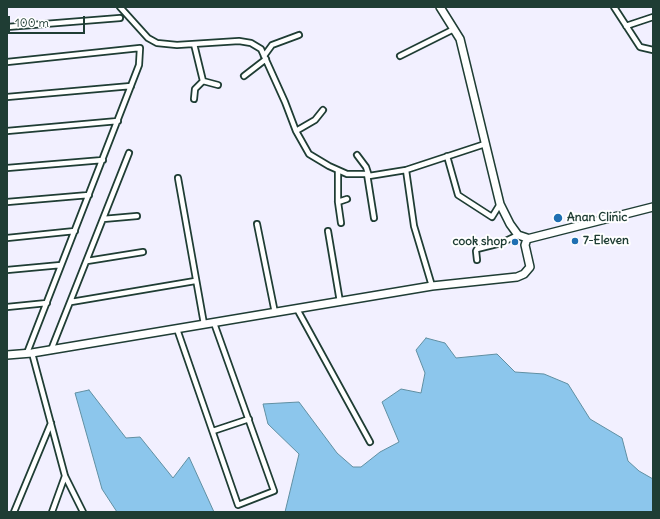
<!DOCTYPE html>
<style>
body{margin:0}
#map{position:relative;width:660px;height:519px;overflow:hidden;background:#f2f0ff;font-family:Delius,sans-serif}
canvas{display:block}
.frame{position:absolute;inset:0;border:8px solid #1f3d34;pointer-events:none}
.scale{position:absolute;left:8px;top:16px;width:77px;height:18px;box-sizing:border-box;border:2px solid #1f3d34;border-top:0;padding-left:5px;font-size:12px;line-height:14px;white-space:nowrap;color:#1f3d34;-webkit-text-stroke:3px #fff;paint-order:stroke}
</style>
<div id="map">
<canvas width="660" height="519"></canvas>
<div class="frame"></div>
<div class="scale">100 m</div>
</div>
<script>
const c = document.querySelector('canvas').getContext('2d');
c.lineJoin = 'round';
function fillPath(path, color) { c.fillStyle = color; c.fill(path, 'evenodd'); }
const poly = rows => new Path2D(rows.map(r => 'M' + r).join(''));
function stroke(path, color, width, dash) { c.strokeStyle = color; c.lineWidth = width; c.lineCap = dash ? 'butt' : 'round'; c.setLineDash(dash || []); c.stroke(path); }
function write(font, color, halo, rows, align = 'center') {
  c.font = font + ' Delius,sans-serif'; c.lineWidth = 4; c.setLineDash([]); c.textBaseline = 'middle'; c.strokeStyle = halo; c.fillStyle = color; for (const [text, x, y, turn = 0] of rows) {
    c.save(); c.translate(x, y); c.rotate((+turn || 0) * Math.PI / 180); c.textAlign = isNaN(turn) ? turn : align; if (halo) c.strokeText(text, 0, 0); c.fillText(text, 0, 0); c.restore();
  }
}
const water = poly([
 [426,338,445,343,456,358,497,354,515,372,544,374,568,384,590,419,622,438,628,461,639,471,653,479,653,512,285,512,299,454,268,424,263,404,299,402,337,453,353,467,361,467,380,452,399,442,382,402,401,389,421,393,425,373,416,350,426,338],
 [89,390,126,438,140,437,173,478,189,457,214,512,117,512,102,489,75,393,89,390]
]);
const street = poly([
 [120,7,148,38,157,43,177,45,239,41,251,43,261,49,285,102,296,131,309,154,329,166,347,174,367,174,369,176,406,170,485,144],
 [614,7,640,47,653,50],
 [626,26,653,17],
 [7,27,120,18],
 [194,44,203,81,218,85],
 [264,56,272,45,299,35],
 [400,56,454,29],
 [7,62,140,48,139,65,27,353],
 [244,76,266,59],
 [7,97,131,86],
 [194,99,195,89,203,81],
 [7,131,118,121],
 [296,131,315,120,323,110],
 [357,155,366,167,369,176],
 [447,156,458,195,492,217,500,204],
 [7,168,103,160],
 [338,170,338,202,341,223],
 [406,170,414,226,432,286],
 [367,174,374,218],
 [178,178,204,324],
 [7,202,89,195],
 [338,202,347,199],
 [103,219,137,216],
 [257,224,275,313],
 [328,231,340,302],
 [7,238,75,231],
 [477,260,476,251,477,249,501,243,518,235],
 [87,261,143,252],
 [7,270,61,265],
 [71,302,195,281],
 [7,307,47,303],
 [297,309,370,442],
 [177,329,238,505,274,491,214,323],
 [51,350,129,153],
 [32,353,65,476,83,512],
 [213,431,249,419],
 [14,512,51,423],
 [52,512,65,476]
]);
const secondary = poly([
 [440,7,460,39,500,204,510,224,518,235,527,238],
 [7,355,32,353,432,286,517,277,524,274,530,267,525,245,527,239,653,207]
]);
const markers = [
 [558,218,5,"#1f6fb2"],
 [575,241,4,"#1f6fb2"],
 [515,242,4,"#1f6fb2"]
];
const poiNames = [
 ["Anan Clinic",567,218],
 ["7-Eleven",583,241],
 ["cook shop",507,242,"right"]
];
fillPath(water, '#8cc6ec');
stroke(water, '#608fa2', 1);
stroke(street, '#1f3d34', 8);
stroke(secondary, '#1f3d34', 10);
stroke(street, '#fff', 4.5);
stroke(secondary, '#fff', 7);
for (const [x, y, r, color] of markers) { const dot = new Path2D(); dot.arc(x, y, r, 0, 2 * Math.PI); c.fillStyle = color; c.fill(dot); stroke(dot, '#fff', 1.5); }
write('bold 12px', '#1f3d34', '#fff', poiNames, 'left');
</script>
